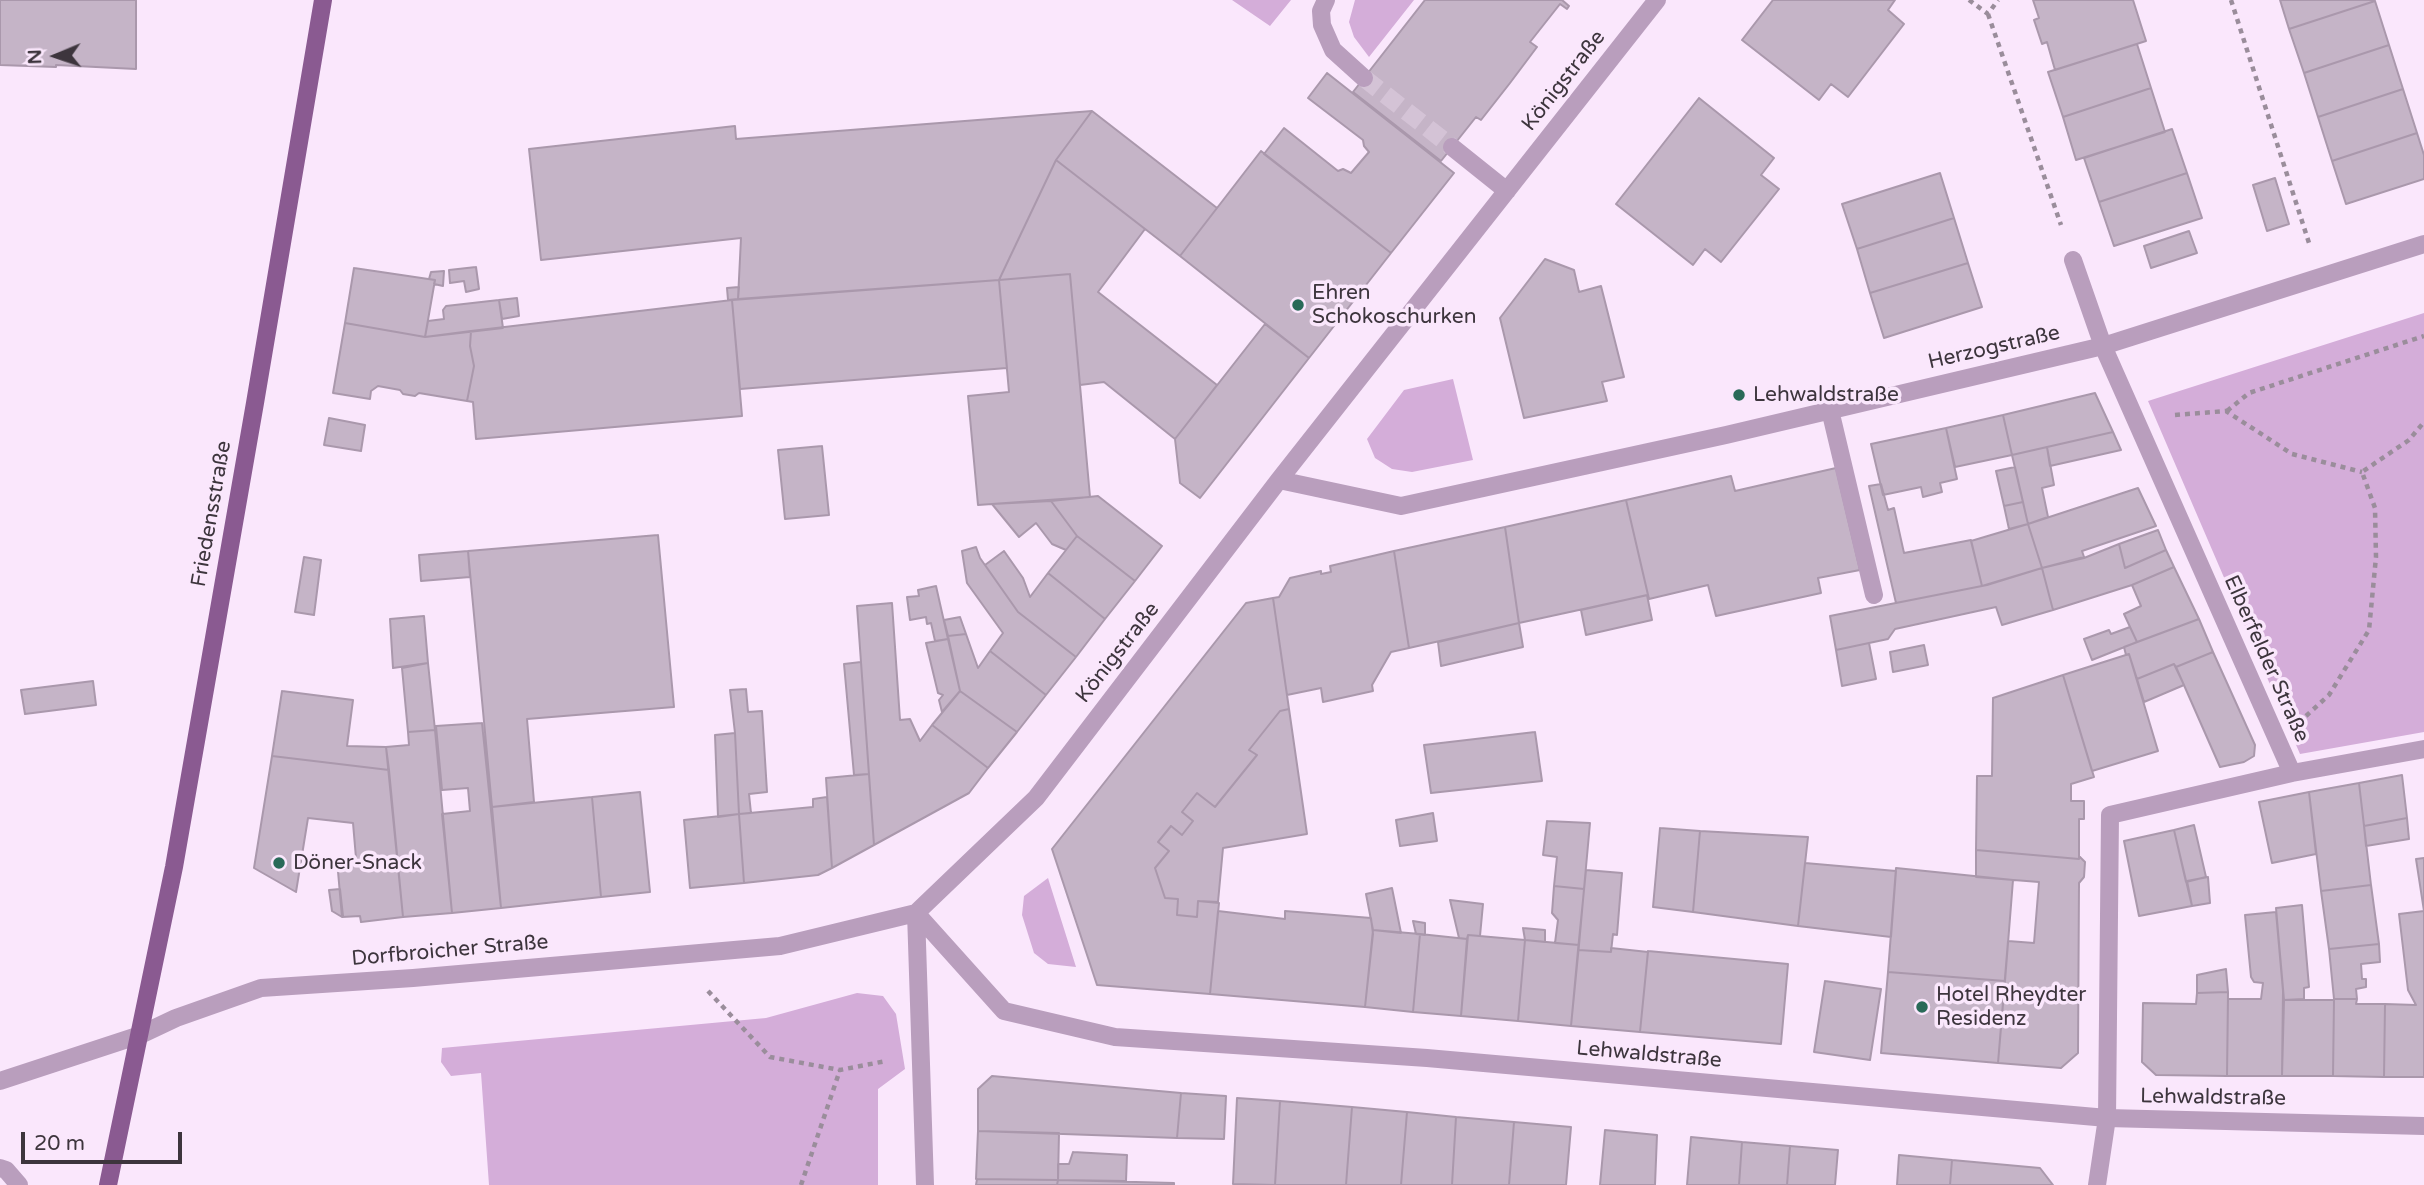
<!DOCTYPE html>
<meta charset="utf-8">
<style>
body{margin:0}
#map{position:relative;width:2424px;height:1185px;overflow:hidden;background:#fae7fc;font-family:"Varela Round",sans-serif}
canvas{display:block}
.north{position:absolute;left:21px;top:21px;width:70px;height:70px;-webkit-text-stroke:5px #fae7fc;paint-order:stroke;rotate:268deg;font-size:19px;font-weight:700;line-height:28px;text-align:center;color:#3d353d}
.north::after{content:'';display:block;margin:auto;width:24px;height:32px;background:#3d353d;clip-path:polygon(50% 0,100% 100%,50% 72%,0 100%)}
.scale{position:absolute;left:21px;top:1132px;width:161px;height:32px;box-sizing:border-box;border:4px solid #3d353d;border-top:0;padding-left:9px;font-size:21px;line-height:24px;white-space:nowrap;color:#3d353d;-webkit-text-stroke:5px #fae7fc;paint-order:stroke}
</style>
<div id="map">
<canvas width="2424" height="1185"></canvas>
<div class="north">N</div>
<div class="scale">20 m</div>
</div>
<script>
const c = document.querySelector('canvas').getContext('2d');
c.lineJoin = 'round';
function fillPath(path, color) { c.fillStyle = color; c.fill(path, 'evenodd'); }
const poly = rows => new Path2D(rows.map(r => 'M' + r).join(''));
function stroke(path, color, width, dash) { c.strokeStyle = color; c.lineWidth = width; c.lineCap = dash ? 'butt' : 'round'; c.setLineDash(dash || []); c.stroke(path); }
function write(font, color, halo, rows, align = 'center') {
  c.font = font + ' "Varela Round",sans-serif'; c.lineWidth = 7; c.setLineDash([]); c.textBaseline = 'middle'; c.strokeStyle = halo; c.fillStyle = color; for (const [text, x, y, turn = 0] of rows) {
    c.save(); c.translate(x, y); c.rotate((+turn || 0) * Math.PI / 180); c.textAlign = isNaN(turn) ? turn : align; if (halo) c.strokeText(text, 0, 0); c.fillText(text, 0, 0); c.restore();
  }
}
const green = poly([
 [1232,0,1291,0,1270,26],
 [1355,0,1414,0,1369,57,1354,37,1349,22],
 [2424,313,2424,732,2300,754,2148,401],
 [1453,379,1473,460,1412,472,1392,469,1375,458,1367,439,1404,390],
 [1048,878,1076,967,1048,964,1034,953,1022,915,1024,896],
 [857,993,883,996,896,1014,905,1069,878,1089,878,1185,489,1185,481,1073,451,1076,441,1062,442,1048,766,1018]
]);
const building = poly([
 [0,0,136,0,136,69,56,65,56,67,0,65,0,0],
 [1425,0,1562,0,1569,6,1567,9,1560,4,1530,42,1537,47,1510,83,1481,120,1476,117,1441,161,1353,92,1425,0],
 [1773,0,1895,0,1888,10,1904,24,1848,97,1831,84,1819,100,1742,40,1773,0],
 [2033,0,2133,0,2146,41,2055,70,2047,42,2042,44,2034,20,2039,18,2033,0],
 [2280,0,2374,0,2375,1,2289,29,2280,0],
 [2375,1,2389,45,2304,73,2289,29,2375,1],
 [2137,44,2151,88,2063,117,2048,72,2137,44],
 [2389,45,2403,89,2318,117,2304,73,2389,45],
 [1327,73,1454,173,1391,253,1264,154,1284,128,1338,171,1343,169,1351,173,1369,152,1364,146,1363,140,1308,98,1327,73],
 [2151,88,2165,132,2076,160,2063,117,2151,88],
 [2403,89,2417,133,2332,161,2318,117,2403,89],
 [1699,98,1774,158,1761,175,1779,189,1721,262,1705,249,1693,265,1616,204,1699,98],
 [1092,111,1056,160,999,280,738,299,741,238,541,260,529,149,735,126,736,139,1092,111],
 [1092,111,1217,208,1180,256,1056,160,1092,111],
 [2172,129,2187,173,2099,202,2084,158,2172,129],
 [2417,133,2424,155,2424,179,2346,204,2332,161,2417,133],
 [1261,151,1391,253,1309,358,1180,256,1261,151],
 [1056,160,1145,229,1098,292,1217,385,1175,439,1104,382,1080,385,1070,274,999,280,1056,160],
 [1940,173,1954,218,1857,249,1842,204,1940,173],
 [2187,173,2202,218,2114,246,2099,202,2187,173],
 [2275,178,2289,224,2267,231,2253,185,2275,178],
 [1954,218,1968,263,1870,293,1857,249,1954,218],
 [2189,231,2197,253,2151,268,2144,246,2189,231],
 [1545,259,1574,270,1579,292,1601,286,1624,377,1602,382,1607,401,1524,418,1500,318,1545,259],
 [1968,263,1982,307,1884,338,1870,293,1968,263],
 [476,267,479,289,466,292,464,281,450,283,449,270,476,267],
 [354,268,435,280,425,337,345,323,354,268],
 [444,271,443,286,434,284,435,280,429,279,431,272,444,271],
 [1070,274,1090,497,978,505,968,396,1009,392,999,280,1070,274],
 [999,280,1007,368,740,389,732,300,999,280],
 [739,287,738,299,728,300,727,288,739,287],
 [517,298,519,316,502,319,499,300,517,298],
 [499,300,503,328,425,337,428,321,444,319,443,310,446,306,499,300],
 [732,300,742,416,476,439,473,402,467,401,474,366,470,346,471,331,732,300],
 [345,323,425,337,471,331,470,346,474,366,467,401,419,393,415,396,403,394,400,390,378,386,371,391,370,399,333,393,345,323],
 [1265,324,1309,358,1200,498,1180,483,1175,439,1265,324],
 [2095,393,2113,432,2012,455,2003,415,2095,393],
 [2003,415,2012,455,1955,467,1946,428,2003,415],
 [329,418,365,425,361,451,324,445,329,418],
 [1946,428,1957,479,1940,483,1942,492,1923,497,1921,487,1883,495,1871,444,1946,428],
 [2113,432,2121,450,2050,466,2047,447,2113,432],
 [822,446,829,515,785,519,778,450,822,446],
 [2047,447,2054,485,2042,488,2048,517,2028,524,2012,455,2047,447],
 [2015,467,2023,502,2004,506,1996,471,2015,467],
 [1836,468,1860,570,1818,578,1821,593,1716,616,1708,585,1649,599,1626,500,1731,476,1735,491,1836,468],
 [1881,484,1888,510,1894,508,1904,553,1971,540,1982,586,1896,603,1869,486,1881,484],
 [2138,488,2156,526,2082,551,2084,557,2042,568,2028,524,2138,488],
 [1098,496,1162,546,1135,581,1077,536,1051,501,1098,496],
 [1626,500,1648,595,1519,623,1505,527,1626,500],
 [1051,501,1077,536,1066,550,1052,544,1036,523,1019,537,992,504,1051,501],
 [2023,502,2028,524,2009,529,2004,506,2023,502],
 [2028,524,2042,568,1982,586,1971,541,2028,524],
 [1505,527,1519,623,1409,648,1394,551,1505,527],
 [2158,530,2166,550,2125,568,2119,544,2158,530],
 [658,535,674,707,527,719,534,802,492,807,468,551,658,535],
 [1077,536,1135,581,1105,619,1048,573,1077,536],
 [2119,544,2125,568,2166,550,2174,567,2132,585,2053,610,2042,568,2084,558,2119,544],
 [976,547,980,558,1018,612,1076,657,1046,695,990,651,1003,633,967,583,962,551,976,547],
 [468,551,470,577,421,581,419,555,468,551],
 [1004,551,1023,578,1030,597,1048,573,1105,619,1076,657,1018,612,985,565,1004,551],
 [1394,551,1409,648,1391,652,1372,685,1373,691,1323,702,1321,688,1287,695,1273,598,1279,597,1290,578,1321,571,1321,574,1331,572,1330,566,1394,551],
 [304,557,321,560,314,615,295,612,304,557],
 [2174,567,2199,619,2137,642,2124,614,2141,606,2132,585,2174,567],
 [2042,568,2053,610,2002,625,1996,607,1895,629,1888,639,1836,650,1830,616,1987,585,2042,568],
 [936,586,948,639,935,641,931,623,927,624,926,617,910,620,907,597,919,596,918,590,936,586],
 [1647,595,1652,620,1586,635,1581,610,1647,595],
 [1273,598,1289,709,1280,711,1249,750,1257,755,1215,807,1197,793,1182,812,1193,821,1182,835,1171,826,1158,842,1169,851,1155,868,1165,898,1178,899,1177,915,1197,917,1198,901,1219,903,1210,994,1097,985,1052,849,1246,603,1273,598],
 [892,603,900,720,910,719,920,741,932,725,988,768,969,793,874,845,857,606,892,603],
 [424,616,428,663,393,668,390,619,424,616],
 [960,617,966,634,948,636,944,620,960,617],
 [2199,619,2213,652,2176,667,2174,664,2137,679,2129,654,2126,655,2124,647,2199,619],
 [1519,623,1523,647,1441,666,1438,642,1519,623],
 [2130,627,2137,642,2092,660,2084,639,2109,630,2111,634,2130,627],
 [966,634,978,668,990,651,1046,695,1017,732,960,691,948,636,966,634],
 [948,639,960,691,942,712,939,700,943,695,938,693,926,643,948,639],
 [1869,643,1876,679,1842,686,1836,650,1869,643],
 [1924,645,1928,665,1893,672,1890,652,1924,645],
 [2213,652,2255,745,2254,756,2244,762,2220,767,2176,667,2213,652],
 [2129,654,2158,751,2092,771,2063,675,2129,654],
 [861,662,869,774,854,775,844,664,861,662],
 [428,663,435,730,408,732,402,668,428,663],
 [2174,664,2184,685,2144,702,2137,679,2174,664],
 [2063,675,2094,777,2071,784,2071,801,2084,801,2084,819,2079,819,2079,859,1976,850,1977,776,1992,776,1993,698,2063,675],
 [93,681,96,705,25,714,21,690,93,681],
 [746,689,748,712,762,711,767,792,749,794,751,813,739,814,735,733,730,690,746,689],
 [282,691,353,700,347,746,386,747,389,770,272,756,282,691],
 [960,691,1017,732,988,768,932,725,960,691],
 [1289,709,1307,834,1223,848,1218,902,1198,901,1197,917,1177,915,1178,899,1165,898,1155,868,1169,851,1158,842,1171,826,1182,835,1193,821,1182,812,1197,793,1215,807,1257,755,1249,750,1280,711,1289,709],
 [482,723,501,908,452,913,442,814,470,811,468,788,442,790,436,726,482,723],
 [435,730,452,913,403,917,386,747,409,745,408,732,435,730],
 [1535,732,1542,781,1431,793,1424,745,1535,732],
 [735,733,739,814,718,817,715,735,735,733],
 [272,756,389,770,403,917,361,922,360,916,342,917,337,860,356,858,353,823,308,818,296,892,254,868,272,756],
 [869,774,874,845,832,868,826,778,869,774],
 [2402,775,2407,818,2364,826,2359,783,2402,775],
 [2359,783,2371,885,2321,891,2309,792,2359,783],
 [640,792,650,892,601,897,592,797,640,792],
 [2309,792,2316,854,2272,863,2259,802,2309,792],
 [592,797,601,897,501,908,492,807,592,797],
 [827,797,832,868,818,875,744,883,739,814,813,807,813,799,827,797],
 [1433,813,1437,841,1400,846,1396,820,1433,813],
 [739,814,744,883,690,888,684,820,739,814],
 [2407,818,2409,839,2366,846,2364,826,2407,818],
 [1547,821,1590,823,1584,889,1554,886,1557,857,1543,855,1547,821],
 [2194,825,2206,877,2186,882,2174,830,2194,825],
 [1660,828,1700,831,1693,912,1653,907,1660,828],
 [2174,830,2192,906,2139,916,2124,841,2174,830],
 [1700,831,1808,837,1798,926,1693,912,1700,831],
 [1976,850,2079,859,2079,856,2085,862,2084,877,2079,883,2078,1053,2061,1068,1998,1063,2008,941,2034,943,2039,882,1976,877,1976,850],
 [2424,858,2424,911,2416,859,2424,858],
 [1805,863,1896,871,1891,937,1798,926,1805,863],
 [1896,868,2013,880,2005,981,1888,972,1896,868],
 [1586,870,1622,873,1617,935,1613,934,1611,952,1578,950,1586,870],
 [2208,877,2210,903,2192,906,2187,881,2208,877],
 [2371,885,2379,944,2329,949,2321,891,2371,885],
 [1554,886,1584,889,1579,945,1555,943,1558,920,1552,913,1554,886],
 [1392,888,1401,933,1373,930,1366,894,1392,888],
 [340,889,343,916,342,917,332,911,329,890,340,889],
 [1450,900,1483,904,1480,936,1468,935,1467,939,1459,938,1450,900],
 [2302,905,2309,987,2304,988,2304,999,2284,1000,2276,908,2302,905],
 [1218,911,1285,919,1285,911,1371,918,1373,934,1365,1007,1210,994,1218,911],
 [2424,911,2424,1077,2384,1077,2385,1004,2416,1005,2408,990,2399,914,2424,911],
 [2276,912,2283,991,2282,1076,2227,1076,2228,999,2261,999,2263,983,2254,982,2251,977,2245,915,2276,912],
 [1413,921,1425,923,1425,935,1416,934,1413,921],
 [1523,928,1545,930,1545,942,1525,940,1523,928],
 [1373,930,1420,934,1413,1012,1365,1007,1373,930],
 [1420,934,1467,939,1461,1016,1413,1012,1420,934],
 [1468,935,1525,940,1518,1021,1461,1016,1468,935],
 [1525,940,1579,945,1571,1026,1518,1021,1525,940],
 [2379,944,2380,962,2361,964,2362,979,2366,979,2366,987,2356,989,2357,999,2334,999,2329,949,2379,944],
 [1611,948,1648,952,1640,1032,1571,1026,1578,950,1611,952,1611,948],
 [1648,951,1788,964,1781,1044,1640,1032,1648,951],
 [2226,969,2228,992,2197,993,2197,975,2226,969],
 [1888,972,2005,981,1998,1063,1881,1053,1888,972],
 [1825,981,1881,989,1870,1060,1814,1052,1825,981],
 [2228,992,2227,1076,2156,1075,2142,1062,2143,1003,2196,1004,2197,993,2228,992],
 [2357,999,2356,1004,2385,1004,2384,1077,2333,1076,2334,999,2357,999],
 [2284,1000,2334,1000,2333,1076,2282,1076,2284,1000],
 [992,1076,1181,1093,1177,1138,978,1131,978,1089,992,1076],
 [1181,1093,1226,1096,1224,1139,1177,1138,1181,1093],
 [1237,1098,1280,1101,1275,1185,1233,1184,1237,1098],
 [1280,1101,1352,1107,1346,1185,1275,1185,1280,1101],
 [1352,1107,1407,1112,1401,1185,1346,1185,1352,1107],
 [1407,1112,1456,1117,1452,1185,1401,1185,1407,1112],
 [1456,1117,1514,1122,1509,1185,1452,1185,1456,1117],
 [1514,1122,1571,1127,1566,1185,1509,1185,1514,1122],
 [1605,1130,1657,1135,1655,1185,1600,1185,1605,1130],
 [978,1131,1059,1133,1058,1180,976,1179,978,1131],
 [1691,1137,1742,1142,1739,1185,1687,1185,1691,1137],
 [1742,1142,1790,1146,1787,1185,1739,1185,1742,1142],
 [1790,1146,1838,1150,1835,1185,1787,1185,1790,1146],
 [1073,1152,1127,1155,1126,1181,1058,1180,1058,1164,1069,1164,1073,1152],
 [1899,1155,1952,1160,1950,1185,1897,1185,1899,1155],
 [1952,1160,2040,1168,2053,1185,1950,1185,1952,1160],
 [977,1179,1058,1180,1057,1185,976,1185,977,1179],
 [1058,1180,1174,1183,1174,1185,1057,1185,1058,1180]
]);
const minorTunnel = poly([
 [1364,78,1452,147]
]);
const path = poly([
 [1969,0,1988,14,1998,0],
 [2231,0,2309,243],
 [1988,14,2061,225],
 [2227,411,2249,393,2424,336],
 [2175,415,2226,411,2292,454,2362,472],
 [2306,716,2329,695,2369,630,2376,557,2375,508,2362,472,2409,440,2424,422],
 [708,991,770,1057,840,1070,886,1061],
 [801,1185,840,1070]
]);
const minor = poly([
 [1326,0,1321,11,1322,25,1333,50,1364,78],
 [1452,147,1507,191],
 [2073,260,2103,346,2292,773,2110,815,2107,1118,2097,1185],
 [1830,410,1874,595],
 [1279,480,1401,506,1726,435,2103,346,2424,244],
 [2292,773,2424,749],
 [916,913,1004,1011,1115,1037,1427,1058,2107,1118,2424,1126],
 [0,1081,140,1035,176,1018,261,988,413,978,780,946,916,913],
 [0,1168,6,1170,19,1185],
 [925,1185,916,913,1036,798,1279,480,1657,0]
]);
const major = poly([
 [108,1185,174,867,255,403,323,0]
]);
const markers = [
 [1298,305,7,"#296a58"],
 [1739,395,7,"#296a58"],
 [279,863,7,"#296a58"],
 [1922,1007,7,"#296a58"]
];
const streetNames = [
 ["Königstraße",1564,81,-52],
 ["Herzogstraße",1994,348,-13],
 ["Friedensstraße",212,514,-80],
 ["Königstraße",1118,653,-52],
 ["Elberfelder Straße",2266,659,66],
 ["Dorfbroicher Straße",450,951,-5],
 ["Lehwaldstraße",1649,1055,5],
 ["Lehwaldstraße",2213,1098,1]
];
const poiNames = [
 ["Ehren",1312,293],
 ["Schokoschurken",1312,317],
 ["Lehwaldstraße",1753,395],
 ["Döner-Snack",293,863],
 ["Hotel Rheydter",1936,995],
 ["Residenz",1936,1019]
];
fillPath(green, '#d4add9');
fillPath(building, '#c5b4c7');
stroke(building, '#aa98ac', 2);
stroke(minorTunnel, '#d4c3d6', 18, [18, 9]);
stroke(path, '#9a8d9b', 4.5, [5, 5]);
stroke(minor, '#b99ebd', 18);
stroke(major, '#8a5a91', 18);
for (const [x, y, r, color] of markers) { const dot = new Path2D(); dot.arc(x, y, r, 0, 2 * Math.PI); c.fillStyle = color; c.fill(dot); stroke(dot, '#fae7fc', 2.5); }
write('21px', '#3d353d', '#fae7fc', streetNames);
write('21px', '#3d353d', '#fae7fc', poiNames, 'left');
</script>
